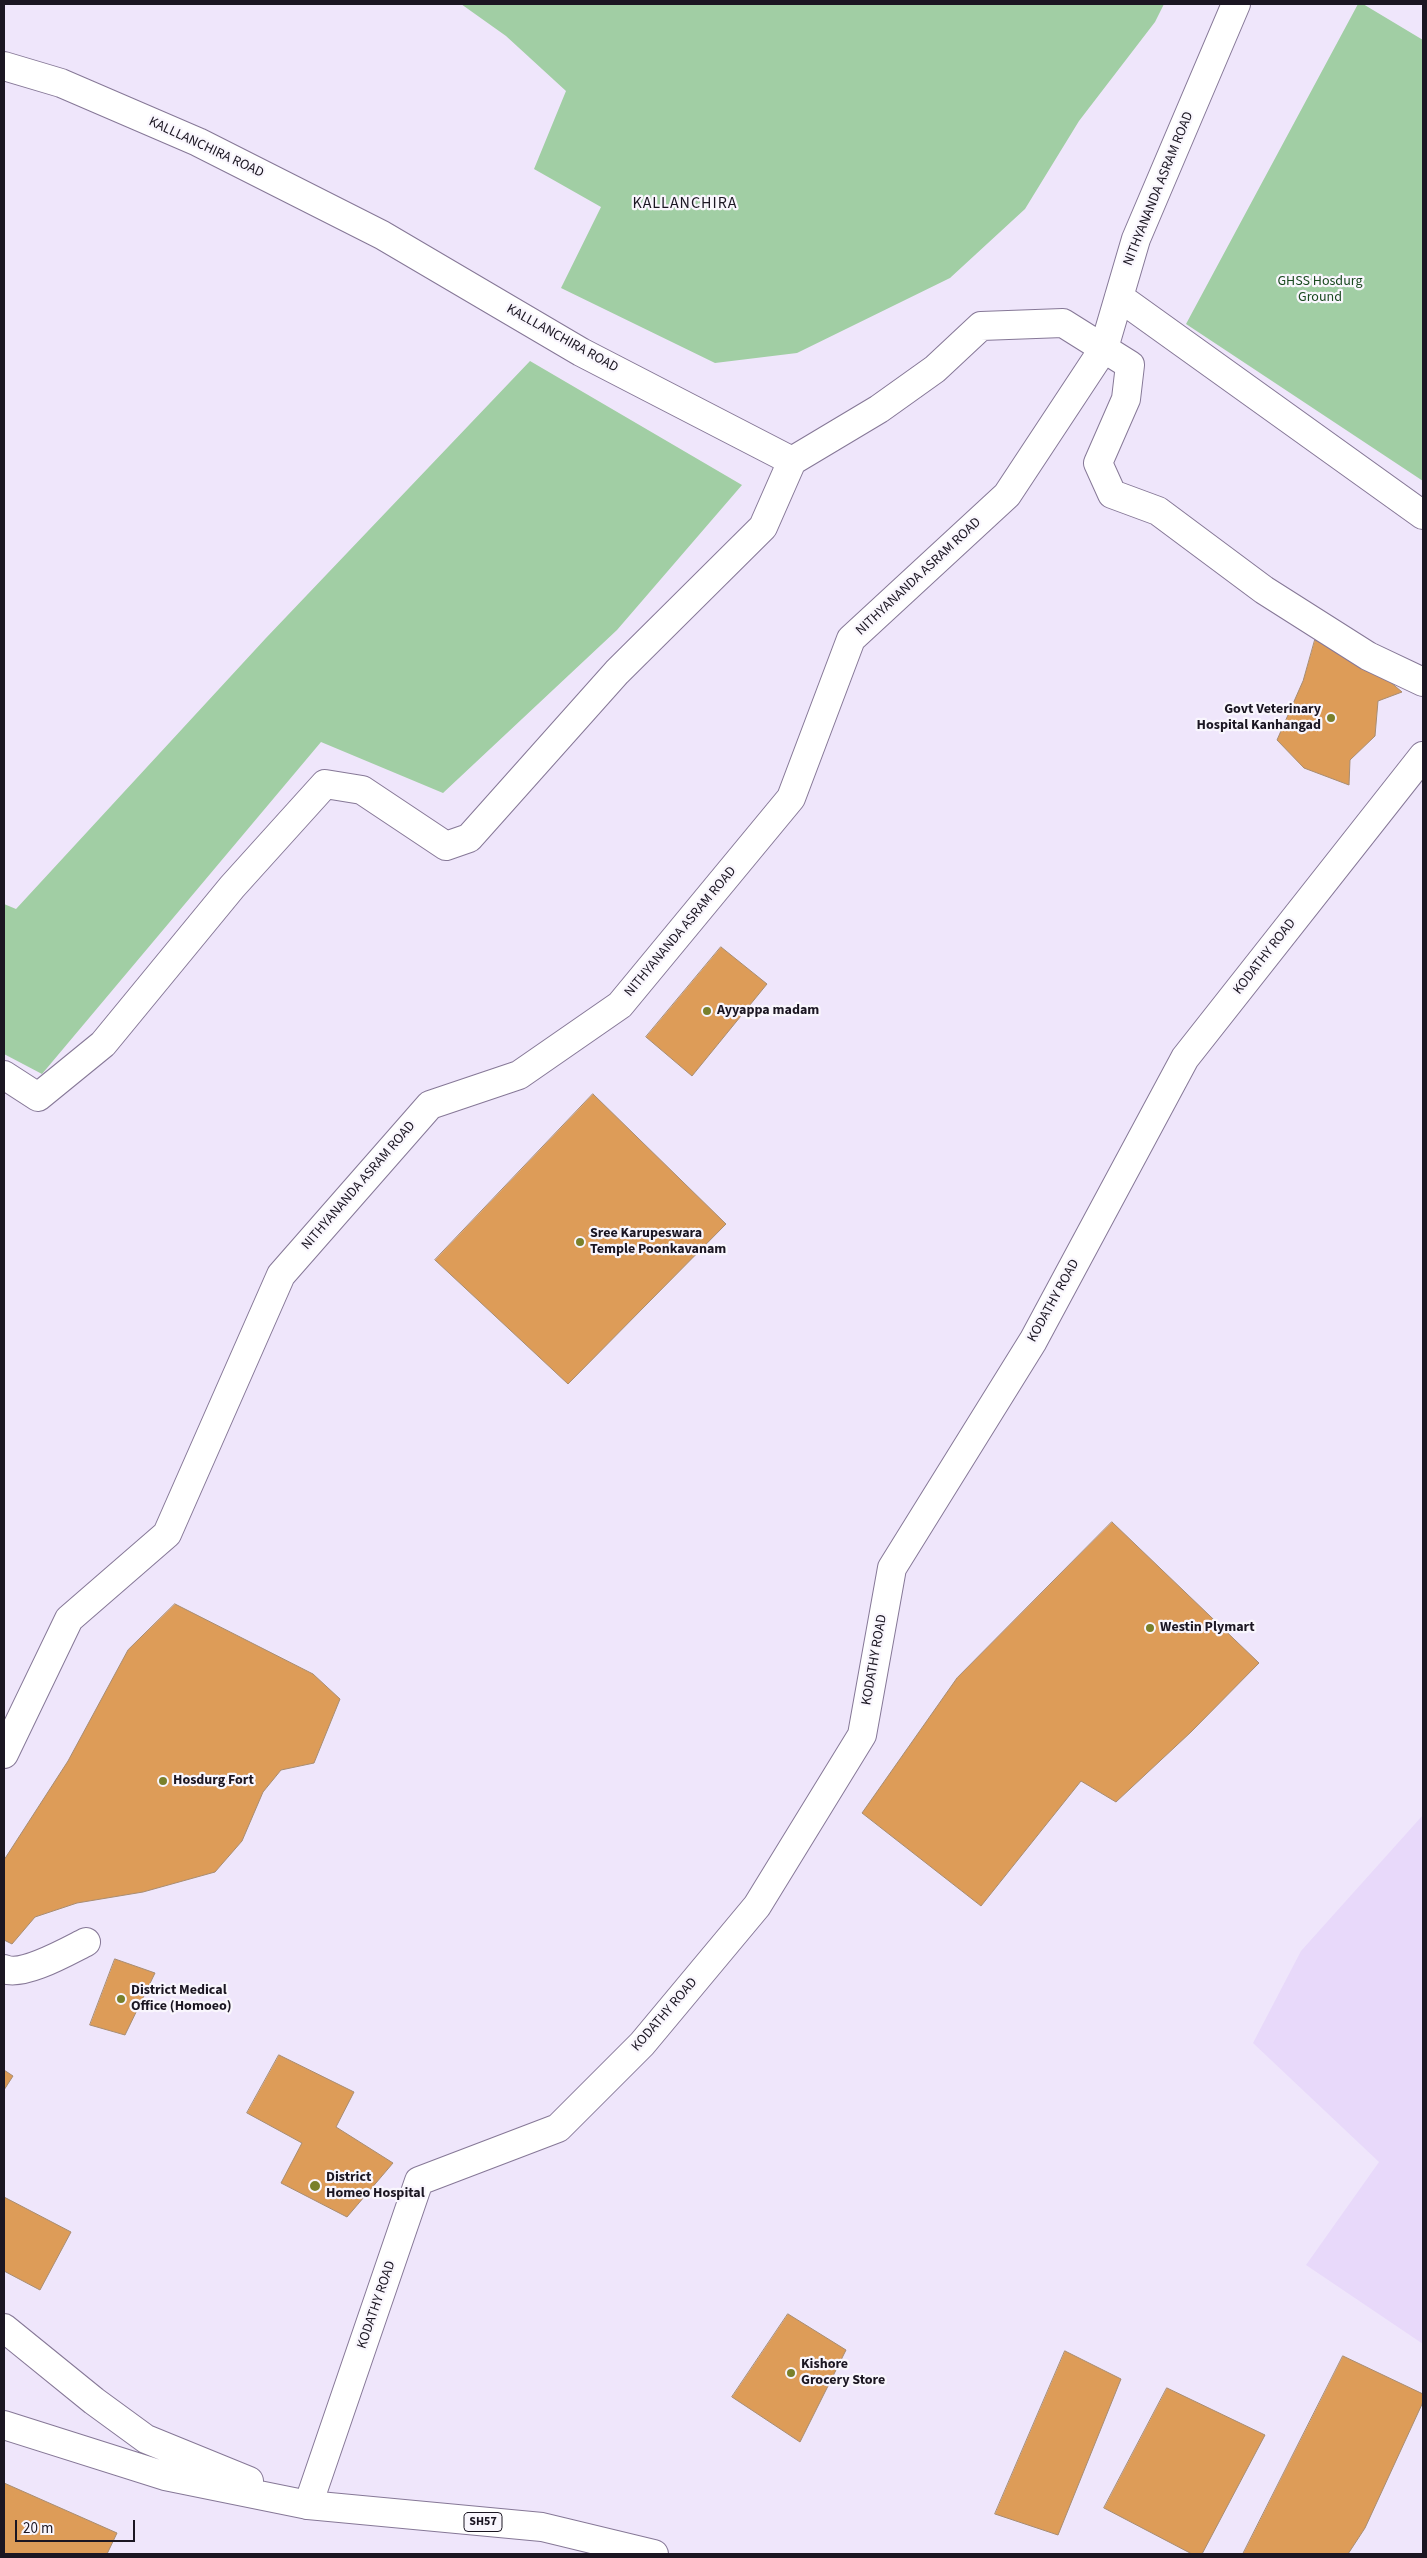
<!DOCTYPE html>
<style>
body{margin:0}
#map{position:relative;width:1427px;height:2558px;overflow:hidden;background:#efe6fb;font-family:"Source Sans 3",sans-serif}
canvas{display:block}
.frame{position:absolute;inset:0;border:5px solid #1b1622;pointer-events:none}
.scale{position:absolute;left:15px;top:2520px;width:120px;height:22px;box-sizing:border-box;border:2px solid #1b1622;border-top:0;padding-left:6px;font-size:15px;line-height:18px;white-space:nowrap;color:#1b1622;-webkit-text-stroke:4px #f9f6fd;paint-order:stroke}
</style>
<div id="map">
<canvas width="1427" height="2558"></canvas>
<div class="frame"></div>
<div class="scale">20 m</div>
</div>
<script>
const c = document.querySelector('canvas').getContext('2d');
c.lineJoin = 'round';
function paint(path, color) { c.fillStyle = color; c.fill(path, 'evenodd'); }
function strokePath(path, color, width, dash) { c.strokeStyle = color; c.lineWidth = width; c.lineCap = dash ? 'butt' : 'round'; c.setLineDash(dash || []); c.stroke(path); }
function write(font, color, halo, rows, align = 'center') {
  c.font = font + ' "Source Sans 3",sans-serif'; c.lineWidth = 4.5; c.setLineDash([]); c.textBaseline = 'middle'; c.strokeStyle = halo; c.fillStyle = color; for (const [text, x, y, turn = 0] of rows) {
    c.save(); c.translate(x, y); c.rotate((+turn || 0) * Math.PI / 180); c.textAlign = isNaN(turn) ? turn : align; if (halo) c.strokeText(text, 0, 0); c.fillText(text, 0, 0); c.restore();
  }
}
const built = new Path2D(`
 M1423,1815V2344L1306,2265L1379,2162L1253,2043L1301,1951Z`);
const green = new Path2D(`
 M461,4H1164L1155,22L1079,121L1025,209L950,278L797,353L715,363L561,288L601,207L534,169L566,91L506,36Z
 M1358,4H1363L1423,40V481L1186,324Z
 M530,361L742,485L617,630L443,793L321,742L42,1074L4,1054V904L16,909L266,638Z`);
const building = new Path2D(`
 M1315,640L1375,669L1402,692L1378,701L1375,736L1350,760L1349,785L1304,768L1277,740L1303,681Z
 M721,947L767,984L692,1076L646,1037Z
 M593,1094L726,1224L568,1384L435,1260Z
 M1112,1522L1259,1663L1191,1732L1116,1802L1081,1781L981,1906L862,1813L957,1678Z
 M175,1604L313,1674L340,1699L314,1763L281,1770L263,1792L242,1841L215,1872L143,1892L77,1903L35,1917L12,1944L4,1940V1860L68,1761L128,1650Z
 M115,1959L155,1973L125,2035L90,2025Z
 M279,2055L354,2092L336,2127L393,2163L347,2217L281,2183L302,2143L247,2113Z
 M4,2070L13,2076L4,2090Z
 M4,2197L71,2232L40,2290L4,2271Z
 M788,2314L846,2350L800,2442L732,2397Z
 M1065,2351L1121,2379L1058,2535L995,2514Z
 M1343,2356L1423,2394V2402L1365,2528L1348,2554H1243Z
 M1167,2388L1265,2435L1202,2554H1192L1104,2508Z
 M4,2483L117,2533L107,2554H4Z`);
const minor = new Path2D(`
 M4,66L61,83L198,142L382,235L581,352L792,461L879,409L935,369L981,326L1063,323L1130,365L1126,399L1098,463L1112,494L1158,511L1264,590L1368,656L1423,682
 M1119,297L1423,515
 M4,1075L38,1097L103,1044L232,887L325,784L362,790L446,846L469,838L617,672L763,527L792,461
 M4,1754L69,1619L167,1534L281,1275L430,1105L519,1075L620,1005L791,798L851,639L1007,495L1104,348L1136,239L1236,4
 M4,1969C23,1977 68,1951 86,1942
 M308,2505L419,2181L558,2128L642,2044L757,1906L862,1735L892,1568L1033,1341L1185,1058L1423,756`);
const major = new Path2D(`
 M4,2328L94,2401L146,2439L249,2481
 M4,2425L165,2476L308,2505L542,2527L654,2554`);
const markers = [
 [1331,718,5,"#79802b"],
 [707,1011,5,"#79802b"],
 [580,1242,5,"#79802b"],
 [1150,1628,5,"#79802b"],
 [163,1781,5,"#79802b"],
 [121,1999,5,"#79802b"],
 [315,2186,6,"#79802b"],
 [791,2373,5,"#79802b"]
];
const shields = [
 [483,2522,38]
];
const shieldNames = [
 ["SH57",483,2522]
];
const streetNames = [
 ["KALLLANCHIRA ROAD",206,148,25],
 ["NITHYANANDA ASRAM ROAD",1159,189,-68],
 ["KALLLANCHIRA ROAD",562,339,29],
 ["NITHYANANDA ASRAM ROAD",919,577,-43],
 ["NITHYANANDA ASRAM ROAD",681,932,-50],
 ["KODATHY ROAD",1265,957,-52],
 ["NITHYANANDA ASRAM ROAD",359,1186,-49],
 ["KODATHY ROAD",1054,1301,-61],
 ["KODATHY ROAD",875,1660,-80],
 ["KODATHY ROAD",665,2015,-49],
 ["KODATHY ROAD",377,2305,-71]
];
const parkNames = [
 ["GHSS Hosdurg",1320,282],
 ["Ground",1320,298]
];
const poiNames = [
 ["Govt Veterinary",1321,710,"right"],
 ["Hospital Kanhangad",1321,726,"right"],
 ["Ayyappa madam",717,1011],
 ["Sree Karupeswara",590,1234],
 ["Temple Poonkavanam",590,1250],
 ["Westin Plymart",1160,1628],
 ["Hosdurg Fort",173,1781],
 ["District Medical",131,1991],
 ["Office (Homoeo)",131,2007],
 ["District",326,2178],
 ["Homeo Hospital",326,2194],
 ["Kishore",801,2365],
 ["Grocery Store",801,2381]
];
const quarterNames = [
 ["KALLANCHIRA",685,204]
];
paint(built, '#e8d9fa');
paint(green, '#a1cea4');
paint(building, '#dd9c58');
strokePath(building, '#a78c72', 1);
strokePath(minor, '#867897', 30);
strokePath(major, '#867897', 30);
strokePath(minor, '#fff', 28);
strokePath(major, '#fff', 28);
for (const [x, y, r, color] of markers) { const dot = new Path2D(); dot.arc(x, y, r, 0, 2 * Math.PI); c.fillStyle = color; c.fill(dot); strokePath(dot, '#f9f6fd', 2); }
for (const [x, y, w] of shields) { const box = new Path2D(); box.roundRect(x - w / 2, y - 9.5, w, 19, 4); c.fillStyle = '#f9f6fd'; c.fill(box); strokePath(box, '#1b1622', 1); }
write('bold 12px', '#1b1622', null, shieldNames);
write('14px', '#1b1622', '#f9f6fd', streetNames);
write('14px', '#19491f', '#f9f6fd', parkNames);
write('bold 14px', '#1b1622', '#f9f6fd', poiNames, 'left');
c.letterSpacing = '1px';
write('16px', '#1b1622', '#f9f6fd', quarterNames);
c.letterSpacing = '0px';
</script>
